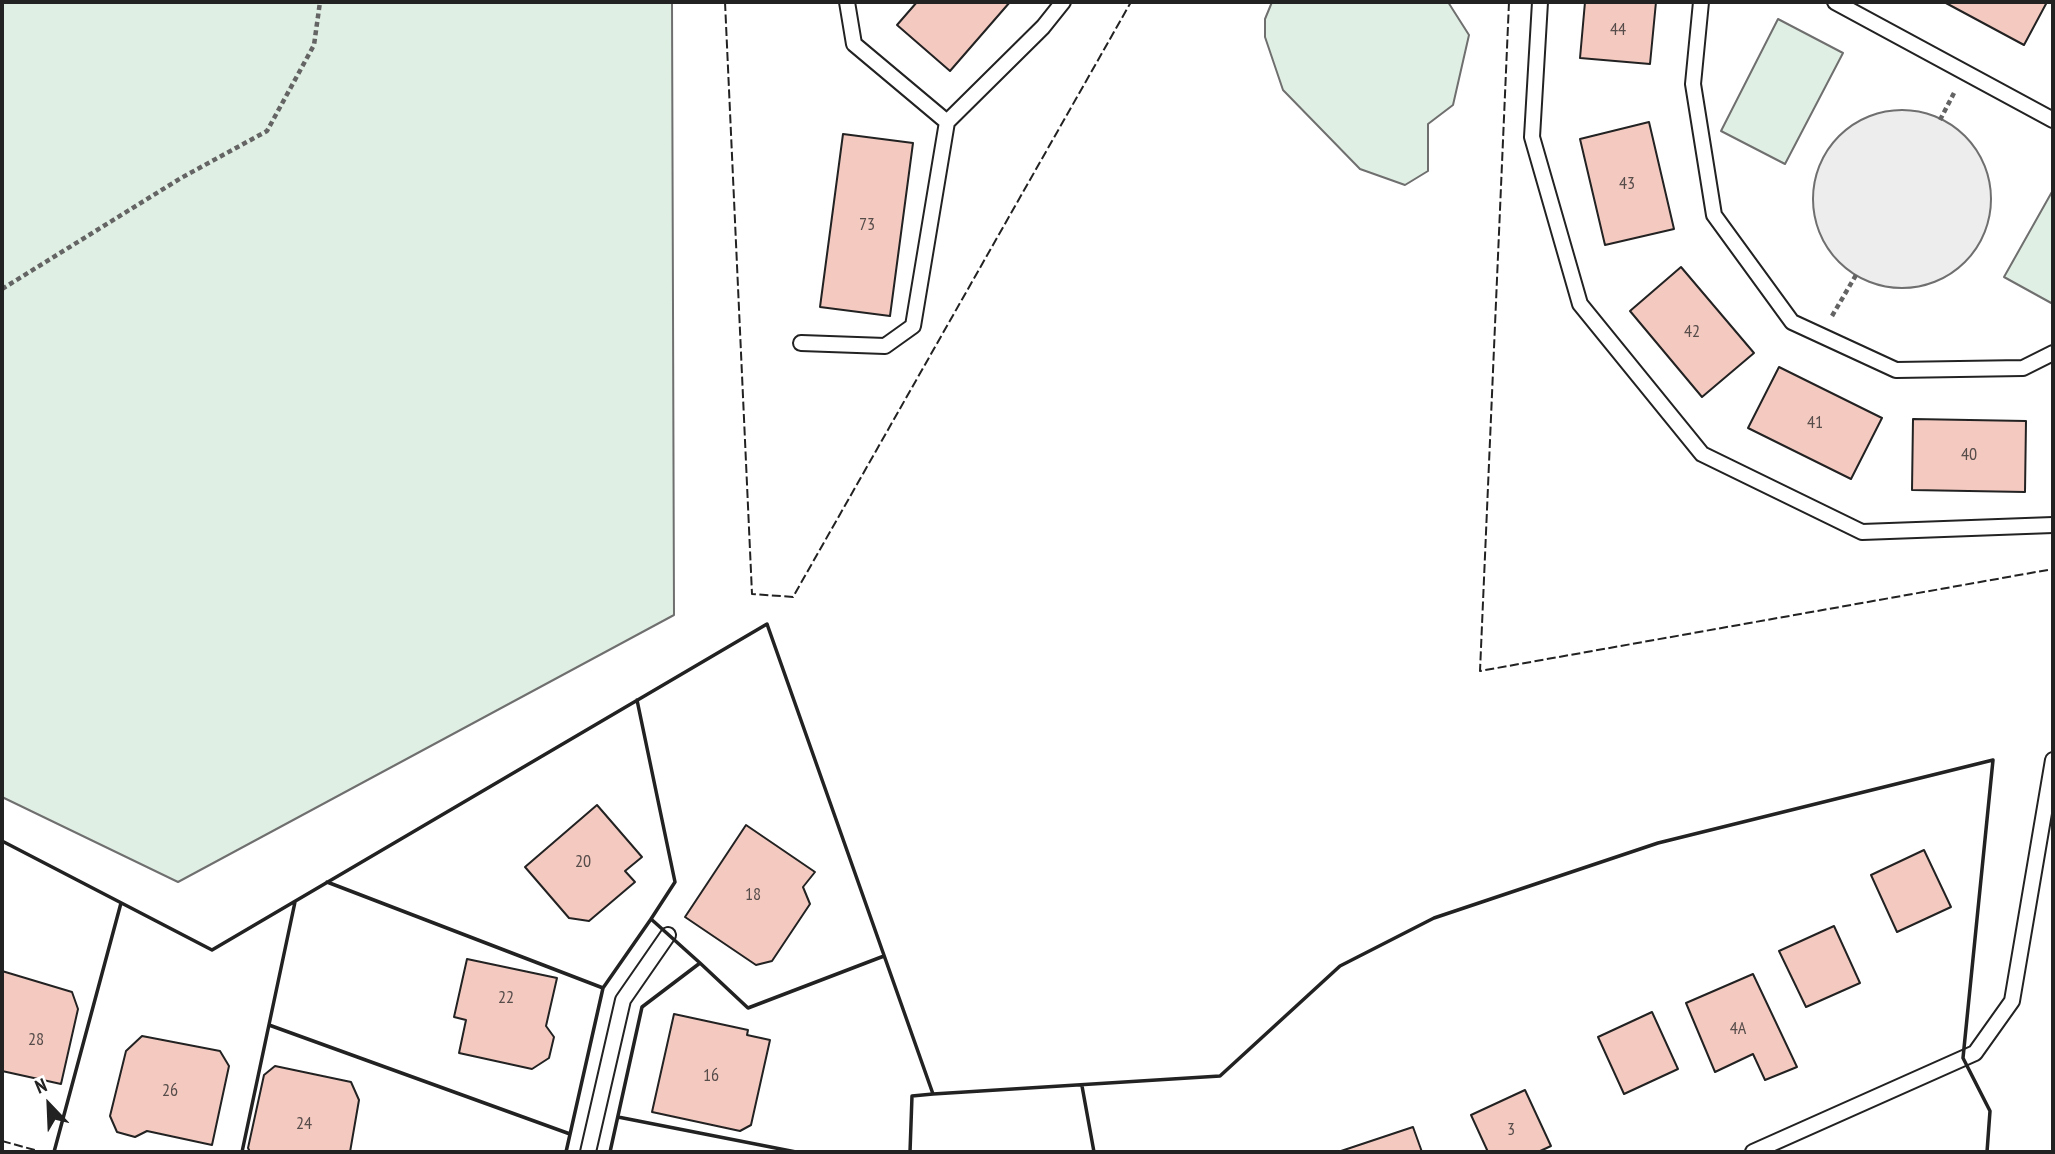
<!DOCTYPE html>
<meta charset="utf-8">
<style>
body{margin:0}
#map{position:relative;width:2055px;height:1154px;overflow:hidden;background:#fff;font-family:"PT Sans Narrow",sans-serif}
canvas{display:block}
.frame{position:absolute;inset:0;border:4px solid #222;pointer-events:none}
.north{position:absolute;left:14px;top:1070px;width:70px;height:70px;-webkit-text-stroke:5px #fff;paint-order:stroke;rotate:337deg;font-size:19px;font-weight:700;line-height:28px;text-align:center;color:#222}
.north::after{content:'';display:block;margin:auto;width:24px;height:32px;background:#222;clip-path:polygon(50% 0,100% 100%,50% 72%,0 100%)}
</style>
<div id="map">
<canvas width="2055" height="1154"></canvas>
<div class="frame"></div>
<div class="north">N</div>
</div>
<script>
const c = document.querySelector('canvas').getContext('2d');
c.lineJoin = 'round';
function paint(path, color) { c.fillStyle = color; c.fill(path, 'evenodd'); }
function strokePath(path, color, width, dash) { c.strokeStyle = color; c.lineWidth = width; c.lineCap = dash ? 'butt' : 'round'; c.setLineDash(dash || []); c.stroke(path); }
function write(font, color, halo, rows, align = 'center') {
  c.font = font + ' "PT Sans Narrow",sans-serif'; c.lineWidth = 5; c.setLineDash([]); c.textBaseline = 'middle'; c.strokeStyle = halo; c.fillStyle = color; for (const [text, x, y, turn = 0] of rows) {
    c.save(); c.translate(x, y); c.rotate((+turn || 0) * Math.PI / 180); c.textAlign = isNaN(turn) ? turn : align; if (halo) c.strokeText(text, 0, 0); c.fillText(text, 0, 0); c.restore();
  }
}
const green = new Path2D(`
 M2,2H672L674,615L178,882L2,797Z
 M1272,2H1448L1469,35L1453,105L1428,124V171L1405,185L1360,169L1283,90L1265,37V19Z
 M1778,19L1843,53L1785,164L1721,131Z
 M2053,190V304L2004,277Z`);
const parking = new Path2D(`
 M1813 199a89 89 0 1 1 178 0a89 89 0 1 1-178 0Z`);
const building = new Path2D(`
 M917,2H1010L950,71L897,25Z
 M1585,2H1656L1650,64L1580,58Z
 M1944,2H2047L2024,45Z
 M1649,122L1674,229L1605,245L1580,139Z
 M843,134L913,143L890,316L820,307Z
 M1681,267L1754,353L1702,397L1630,311Z
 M1779,367L1882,418L1851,479L1748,428Z
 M1913,419L2026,421L2025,492L1912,490Z
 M597,805L642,857L625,871L635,882L589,921L569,918L525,867Z
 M746,825L815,872L803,887L810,904L772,961L756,965L685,917Z
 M1924,850L1951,907L1897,932L1871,875Z
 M1834,926L1860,983L1806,1007L1779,951Z
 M467,959L557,978L546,1026L554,1037L549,1058L532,1069L459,1053L466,1020L454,1017Z
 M2,971L72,992L78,1009L61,1084L2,1071Z
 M1753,974L1797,1067L1765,1080L1753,1054L1715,1072L1686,1003Z
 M1652,1012L1678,1069L1624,1094L1598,1037Z
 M674,1014L748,1030L747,1035L770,1040L751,1125L740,1131L652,1112Z
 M142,1036L220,1051L229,1066L212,1145L147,1131L135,1137L117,1132L110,1116L126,1051Z
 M275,1066L351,1082L359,1100L350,1152H250L248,1148L264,1075Z
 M1525,1090L1551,1146L1538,1152H1488L1471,1115Z
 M1413,1127L1422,1152H1338Z`);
const path = new Path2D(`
 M1940,120L1954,93
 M2,289L181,178L267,131L314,45L320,2
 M1832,316L1856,275`);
const lane = new Path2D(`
 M1540,2L1532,137L1580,304L1702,454L1862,532L2053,525
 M1701,2L1693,84L1714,215L1792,322L1896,370L2023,368L2053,353
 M1835,2L2053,120
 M947,122L1043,27L1063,2
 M801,343L885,346L913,326L947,122L854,44L847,2
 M588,1152L623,1000L668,935
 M1753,1152L1975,1053L2012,1001L2053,760`);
const fence = new Path2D(`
 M725,2L752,594L793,597L1131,2
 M1509,2L1480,671L2053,569
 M2,1141L42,1152`);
const wall = new Path2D(`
 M637,700L675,882L651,919
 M2,841L212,950L767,624L933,1094L1220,1076L1340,966L1434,918L1658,843L1993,760L1963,1058L1990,1111L1987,1152
 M327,882L603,988
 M700,963L748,1008L884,956
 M269,1025L570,1134
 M1082,1086L1094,1152
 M618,1117L796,1152
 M54,1152L121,903
 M242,1152L295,902
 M566,1152L603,988L651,919L700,963L642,1007L610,1152
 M910,1152L912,1096L933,1094`);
const numberNames = [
 ["44",1618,30],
 ["43",1627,184],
 ["73",867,225],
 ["42",1692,332],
 ["41",1815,423],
 ["40",1969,455],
 ["20",583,862],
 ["18",753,895],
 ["22",506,998],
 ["4А",1738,1029],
 ["28",36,1040],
 ["16",711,1076],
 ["26",170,1091],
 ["24",304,1124],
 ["3",1511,1130]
];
paint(green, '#e0efe3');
strokePath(green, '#6f6f6f', 2);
paint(parking, '#ededed');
strokePath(parking, '#6f6f6f', 2);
paint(building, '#f3c9c0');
strokePath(building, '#222', 2);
strokePath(lane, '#222', 18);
strokePath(path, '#646464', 4.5, [5, 3.5]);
strokePath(lane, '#fff', 14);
strokePath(fence, '#222', 2, [9, 3.5]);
strokePath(wall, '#222', 3.5);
write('18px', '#564c4a', null, numberNames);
</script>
